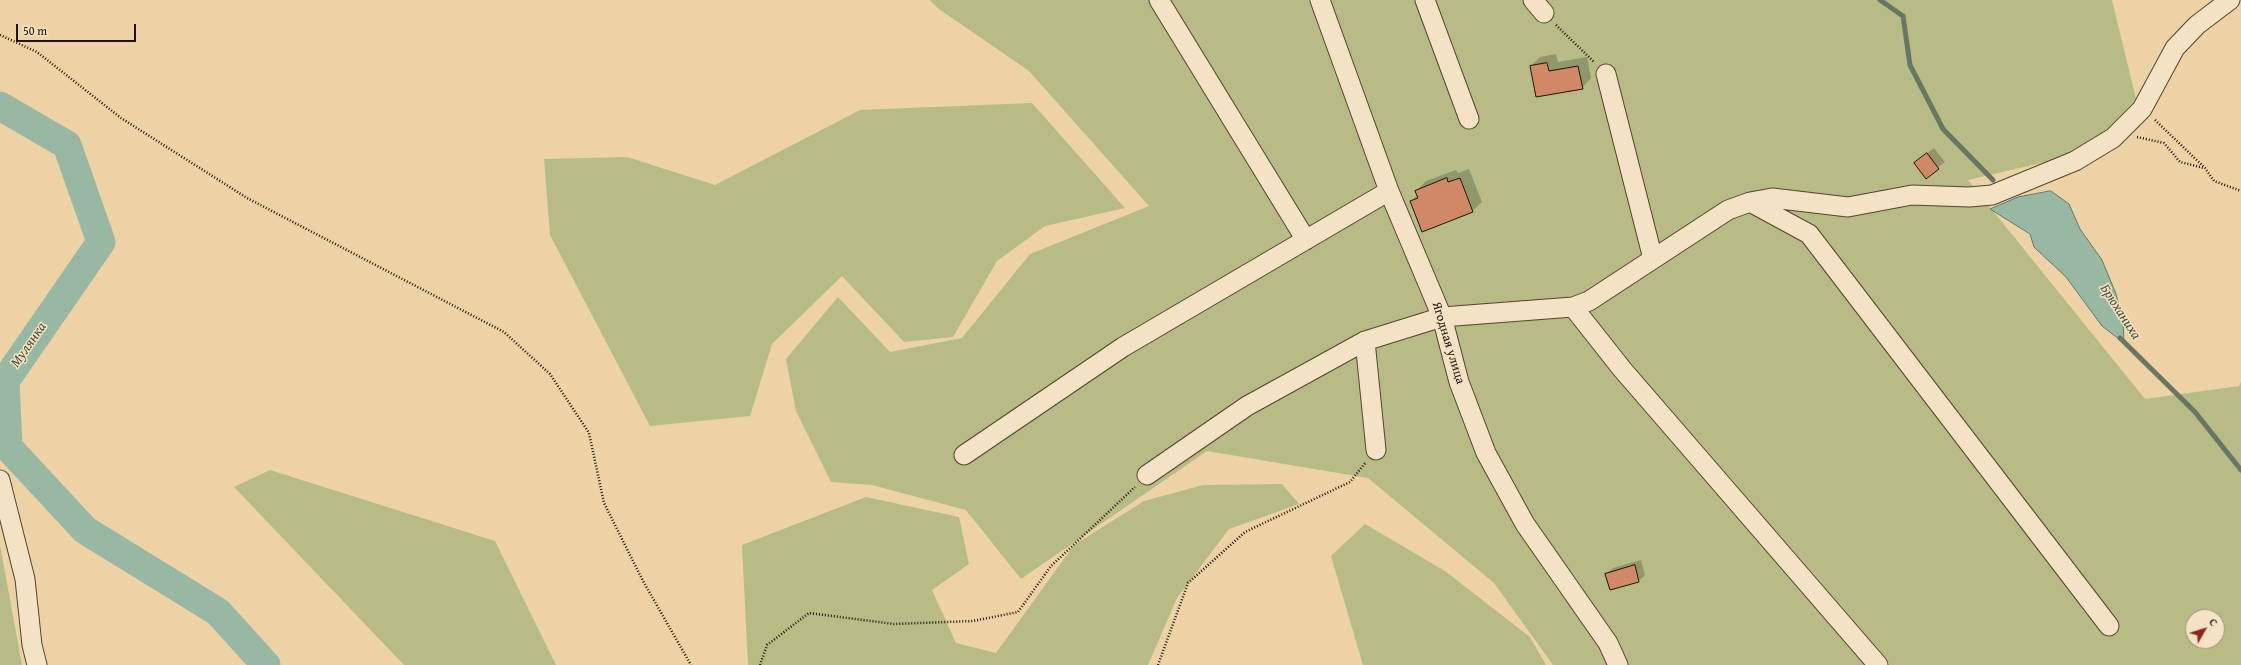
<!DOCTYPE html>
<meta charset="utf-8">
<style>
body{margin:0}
#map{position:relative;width:2241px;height:665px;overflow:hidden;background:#ecd2a5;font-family:"Gentium Book Plus",serif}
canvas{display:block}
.north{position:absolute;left:2185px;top:609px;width:40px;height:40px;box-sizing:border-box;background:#f3e2c4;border:1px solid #9f8f78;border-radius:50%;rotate:51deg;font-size:11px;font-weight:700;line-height:16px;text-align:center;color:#211306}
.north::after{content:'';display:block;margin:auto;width:14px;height:18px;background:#8f2418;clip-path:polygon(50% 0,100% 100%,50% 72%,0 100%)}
.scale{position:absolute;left:16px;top:24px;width:120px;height:18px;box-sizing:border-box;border:2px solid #211306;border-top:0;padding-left:5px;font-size:12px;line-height:14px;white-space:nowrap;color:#211306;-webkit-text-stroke:3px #f3e2c4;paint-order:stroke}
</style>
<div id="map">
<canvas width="2241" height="665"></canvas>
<div class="north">С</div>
<div class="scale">50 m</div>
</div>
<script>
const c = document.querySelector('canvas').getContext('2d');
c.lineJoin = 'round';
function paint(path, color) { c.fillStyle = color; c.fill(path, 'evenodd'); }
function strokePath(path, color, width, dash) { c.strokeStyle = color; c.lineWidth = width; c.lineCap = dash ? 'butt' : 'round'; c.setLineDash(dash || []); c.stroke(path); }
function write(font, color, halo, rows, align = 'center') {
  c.font = font + ' "Gentium Book Plus",serif'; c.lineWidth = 3; c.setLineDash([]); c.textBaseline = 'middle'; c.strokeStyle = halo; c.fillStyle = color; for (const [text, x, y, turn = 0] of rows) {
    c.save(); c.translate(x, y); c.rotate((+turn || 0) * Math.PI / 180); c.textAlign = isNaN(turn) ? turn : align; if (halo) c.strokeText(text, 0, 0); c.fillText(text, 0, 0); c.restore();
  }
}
const green = new Path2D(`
 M930,0H2112L2136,99L2084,153L1968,180L2145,399L2239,386L2241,382V665H1553L1494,583L1368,478L1207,451L1021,579L966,510L872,485L831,482L796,411L786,359L838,297L890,352L962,338L1030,254L1149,206L1029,71L939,9ZM2193,617H2217V641H2193Z
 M1032,103L1125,208L1045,226L997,261L953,337L904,342L842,276L772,344L750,416L650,426L550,235L544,159L627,157L715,185L860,110Z
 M270,470L495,541L556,665H404L234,487Z
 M1282,484L1299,504L1229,529L1177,598L1148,665H748L742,545L866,497L959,517L969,564L932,590L956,643L996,653L1074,545L1144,501L1203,485Z
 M1365,524L1445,571L1530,637L1546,665H1363L1331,556Z
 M0,545L22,665H0Z`);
const water = new Path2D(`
 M2051,191L2069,204L2080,229L2102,260L2116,294L2123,322L2124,343L2102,326L2066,277L2034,247L2030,234L1990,209L2018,197Z`);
const shadow = new Path2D(`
 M1556,54L1558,62L1587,57L1591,78L1582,88L1531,66L1540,57Z
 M1934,148L1945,162L1926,177L1922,157Z
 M1469,169L1482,202L1472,211L1411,201L1418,195L1416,191L1426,181L1456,170L1458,173Z
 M1641,560L1645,575L1639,581L1611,589L1606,574L1613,568Z`);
const stream = new Path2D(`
 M1880,0L1903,16L1910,65L1943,129L1993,180
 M2120,338L2195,412L2241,470`);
const river = new Path2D(`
 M0,106L67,145L101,242L5,381L8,447L85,530L218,612L266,665`);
const building = new Path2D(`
 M1547,63L1549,71L1578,66L1583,89L1536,97L1530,66Z
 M1927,153L1939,169L1926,179L1914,163Z
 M1447,178L1448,182L1460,178L1473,212L1422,232L1410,201L1418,198L1415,191Z
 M1635,565L1639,582L1610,590L1605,574Z`);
const path = new Path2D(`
 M1556,25L1594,62
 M0,35L37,52L121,118L247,198L504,332L550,374L589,433L604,503L643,581L691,665
 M2155,120L2205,168L2214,181L2241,191
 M2137,137L2164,143L2180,162L2204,168
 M760,665L767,645L809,613L894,624L973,621L1018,612L1051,566L1135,487
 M1158,665L1188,583L1245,532L1350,482L1366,462`);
const minor = new Path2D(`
 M1159,0L1306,240
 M1320,0L1389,191L1442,317L1459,382L1486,453L1525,524L1608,643L1618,665
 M1425,0L1469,119
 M1533,0L1544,13
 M1606,74L1653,259
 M1750,202L1809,234L2109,626
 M1573,307L1622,369L1878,665
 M1365,341L1376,450
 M964,455L1123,347L1389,191
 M1147,475L1247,406L1365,341L1442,317L1573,307L1589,301L1728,210L1750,202L1772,198L1848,207L1912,195L1969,197L1992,195L2075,161L2113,138L2142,109L2175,48L2197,25L2230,0
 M0,480L25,579L32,645L37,665`);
const streetNames = [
 ["Ягодная улица",1448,343,73]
];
const waterNames = [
 ["Брюханиха",2120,312,57],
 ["Мулянка",29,345,-55]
];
paint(green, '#b7bc86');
paint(water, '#99b8a4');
strokePath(water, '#697665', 1);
paint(shadow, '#0003');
strokePath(stream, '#697665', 5);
strokePath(river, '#99b8a4', 29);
paint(building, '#d18866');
strokePath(building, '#211306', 1);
strokePath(minor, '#54432e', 21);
strokePath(path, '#211306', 2.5, [1, 2]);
strokePath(minor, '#f3e2c4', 19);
write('13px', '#211306', '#f3e2c4', streetNames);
write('italic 14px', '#4b4d3d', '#f3e2c4', waterNames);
</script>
